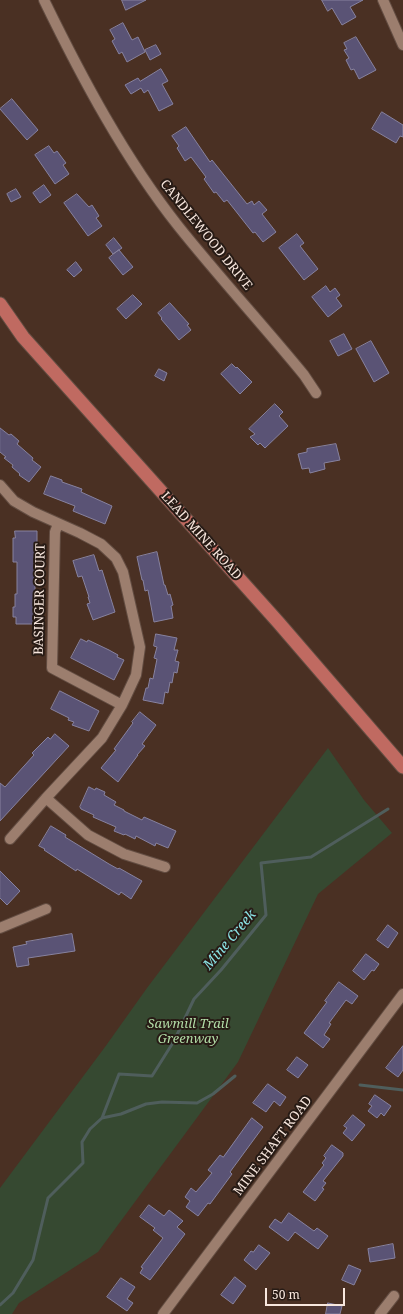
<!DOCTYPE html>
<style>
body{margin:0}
#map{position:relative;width:403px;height:1314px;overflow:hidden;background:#4a3023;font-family:"Noto Serif",serif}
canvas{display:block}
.scale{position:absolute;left:265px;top:1288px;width:80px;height:18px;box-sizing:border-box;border:2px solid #f8e7de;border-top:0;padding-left:5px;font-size:12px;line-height:14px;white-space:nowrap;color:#f8e7de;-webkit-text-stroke:3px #271b15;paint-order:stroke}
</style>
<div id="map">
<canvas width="403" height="1314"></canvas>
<div class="scale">50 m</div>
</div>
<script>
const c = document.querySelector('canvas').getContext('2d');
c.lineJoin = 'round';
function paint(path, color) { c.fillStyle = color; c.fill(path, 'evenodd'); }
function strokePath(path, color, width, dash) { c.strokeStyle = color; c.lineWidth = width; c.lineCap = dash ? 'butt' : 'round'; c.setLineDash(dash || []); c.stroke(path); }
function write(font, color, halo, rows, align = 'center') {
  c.font = font + ' "Noto Serif",serif'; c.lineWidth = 4; c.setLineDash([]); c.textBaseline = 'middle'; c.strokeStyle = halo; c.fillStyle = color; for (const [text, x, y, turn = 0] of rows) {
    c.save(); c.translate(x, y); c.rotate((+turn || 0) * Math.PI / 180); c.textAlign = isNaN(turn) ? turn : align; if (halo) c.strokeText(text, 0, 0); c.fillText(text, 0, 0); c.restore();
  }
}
const green = new Path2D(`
 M328,748L364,800L392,833L318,894L238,1062L98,1252L19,1303L12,1314H0V1188L105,1047L147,988Z`);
const stream = new Path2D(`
 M360,1085L403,1090
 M102,1118L119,1074L152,1076L174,1041L194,999L221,970L266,915L261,863L311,857L388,809
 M0,1305L13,1293L33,1260L48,1198L83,1163L82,1142L90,1129L102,1118L121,1114L146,1104L162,1102L197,1103L213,1094L235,1076`);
const building = new Path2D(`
 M122,0H146L126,10Z
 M322,0H363L350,7L356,17L342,25L332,8L328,11Z
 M123,23L132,40L138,37L145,52L127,62L122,52L119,54L112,41L115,39L110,30Z
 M356,37L376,70L359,79L354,69L351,70L346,60L349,58L344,50L347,49L344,43Z
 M156,45L161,54L150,60L145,50Z
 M161,69L168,81L162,84L173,104L159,111L148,90L144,93L141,88L131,94L125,85L138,78L140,81Z
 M12,99L38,130L27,140L0,109Z
 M382,112L403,125V137L400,136L396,143L372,129Z
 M186,127L210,162L212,160L247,204L252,201L254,205L259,201L267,210L262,214L276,232L263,242L255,232L253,233L227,200L224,202L216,192L214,193L204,179L206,177L191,157L185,161L177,148L179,146L172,136Z
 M49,146L54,153L57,151L66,163L63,165L69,174L55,184L35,155Z
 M44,185L51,195L40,203L33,193Z
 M16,189L21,197L11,202L7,194Z
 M77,194L89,207L92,205L99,216L96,218L102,226L88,236L64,203Z
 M297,234L304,243L300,246L318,269L304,280L279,248Z
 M114,238L122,248L113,254L106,245Z
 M119,250L133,267L123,275L109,258Z
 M76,262L82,270L74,277L67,270Z
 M326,286L330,292L335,288L340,295L336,298L342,306L328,317L312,297Z
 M133,295L142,304L126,319L117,309Z
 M170,303L189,324L187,325L191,330L179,340L161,319L162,318L158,313Z
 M344,334L352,349L338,356L330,341Z
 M371,341L389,373L374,382L356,349Z
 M232,364L236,368L237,367L252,382L240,394L221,374Z
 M159,369L167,373L164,381L155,376Z
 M275,404L283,412L279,416L288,426L265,448L260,443L258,445L250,437L255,434L249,429Z
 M0,428L9,435L11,434L19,441L17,444L33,458L32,460L41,467L29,482L19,475L20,474L12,467L13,465L4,458L6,457L0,452Z
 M336,444L340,460L324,463L325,469L310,473L309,468L302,469L298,454L307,452V449Z
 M51,476L62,480V482L82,489L81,492L112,506L105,524L73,511L75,506L44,494Z
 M15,531H37V543H35V624H16V617H13V607H15V594H17V562H13V538H15Z
 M157,552L164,585H165L168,595L170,594L173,605L171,606L173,618L154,622L148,590L145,591L143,580H142L137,557Z
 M94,555L99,571L102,570L115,612L93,620L87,604L90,603L88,597H89L82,576L78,577L73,561Z
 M156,634L177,638L174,650H178L175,661L179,662L177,673L174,672L172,683L170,682L168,693L165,692L163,704L143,700L146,688H148L150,678L153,679L157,659L154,658L157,647L154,646Z
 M81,639L87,642L88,640L109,650L118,655L117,657L124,660L114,680L71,658Z
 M60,691L99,711L89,731L72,725L74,722L68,720L69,718L51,709Z
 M140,712L156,725L142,744L145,746L137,755H138L118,782L101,768L116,750L114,749L133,723L132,722Z
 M55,734L69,746L0,821V783L5,787L34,755L32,753L48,737L50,739Z
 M89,787L95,790L96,788L105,792L104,795L116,802L114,805L124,810V811L142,820L144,817L176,831L168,848L156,843L155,846L136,836L135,839L125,834L124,835L114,831L116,827L93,817L94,815L81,809L80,807Z
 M51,826L66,835L65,837L109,864L118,869L119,868L142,881L131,899L121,892L119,895L77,869L76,871L44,850L45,849L39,846Z
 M0,871L20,891L7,905L0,898Z
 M388,925L398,933L388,948L377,940Z
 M72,934L75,951L28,958L29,965L17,967L13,947L27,944L26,942Z
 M366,954L379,964L374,971L372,970L364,980L353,971Z
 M339,982L358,996L352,1004L346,1000L329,1023L331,1024L324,1035L330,1039L323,1048L304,1033L327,1002L325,1001Z
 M403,1046V1070L398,1077L386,1068Z
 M297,1057L308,1065L298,1078L287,1070Z
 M268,1084L286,1097L280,1106L274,1101L266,1112L253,1103Z
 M375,1095L391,1106L384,1116L381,1113L377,1118L368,1111L372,1106L369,1104Z
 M353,1115L365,1125L352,1141L343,1133L347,1128L344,1126Z
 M252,1118L263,1127L230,1172L232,1174L210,1204L208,1203L198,1216L186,1207L190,1201L185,1197L191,1188L196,1192L212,1173L208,1170L220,1155L223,1157Z
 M332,1145L343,1153V1156L323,1181L326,1183L322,1188L324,1189L315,1201L303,1192L324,1165L322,1163L326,1158L324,1156Z
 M149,1205L164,1216L169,1210L183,1221L177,1227L185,1234L150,1280L140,1273L143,1268L141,1267L163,1238L153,1230L155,1228L140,1217Z
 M289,1213L314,1231L317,1228L328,1236L318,1249L295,1232L288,1241L269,1227L275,1219L281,1223Z
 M393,1244L395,1258L370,1262L368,1249Z
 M259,1245L270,1253L256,1270L244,1260L251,1251L253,1252Z
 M349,1265L361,1270L354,1285L342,1280Z
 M235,1277L246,1286L233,1304L221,1295Z
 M121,1278L135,1287L127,1299L133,1303L127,1311L107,1297Z
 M328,1303L342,1306L340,1314H326Z`);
const minor = new Path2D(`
 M44,0C82,78 125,159 179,227C219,277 263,325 304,375L316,393
 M383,0L403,45
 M0,485L14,501L33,512L80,533L101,544L116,558L123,572L140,647L136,675L122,705L102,738L46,798L88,835L124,854L165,867
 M58,524L55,532L52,668L122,705
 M10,839L46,798
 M0,928L46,909
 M163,1314L403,994
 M380,1314L394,1296`);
const major = new Path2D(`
 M0,304L23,337L278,622L403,767`);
const streetNames = [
 ["CANDLEWOOD DRIVE",206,235,51],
 ["LEAD MINE ROAD",201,536,48],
 ["BASINGER COURT",40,599,-89],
 ["MINE SHAFT ROAD",273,1146,-53]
];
const parkNames = [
 ["Sawmill Trail",188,1024],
 ["Greenway",188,1039]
];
const waterNames = [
 ["Mine Creek",230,940,-50]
];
paint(green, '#364931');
strokePath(stream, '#4f5e5c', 3);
paint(building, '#5a5375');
strokePath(building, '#87829f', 1);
strokePath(minor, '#634d42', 12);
strokePath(major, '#634d42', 15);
strokePath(minor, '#9c7e6e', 10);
strokePath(major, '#c06a61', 13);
write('13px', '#f8e7de', '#271b15', streetNames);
write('italic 13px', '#b2dda7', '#271b15', parkNames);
write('italic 14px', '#8be4e6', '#271b15', waterNames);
</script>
